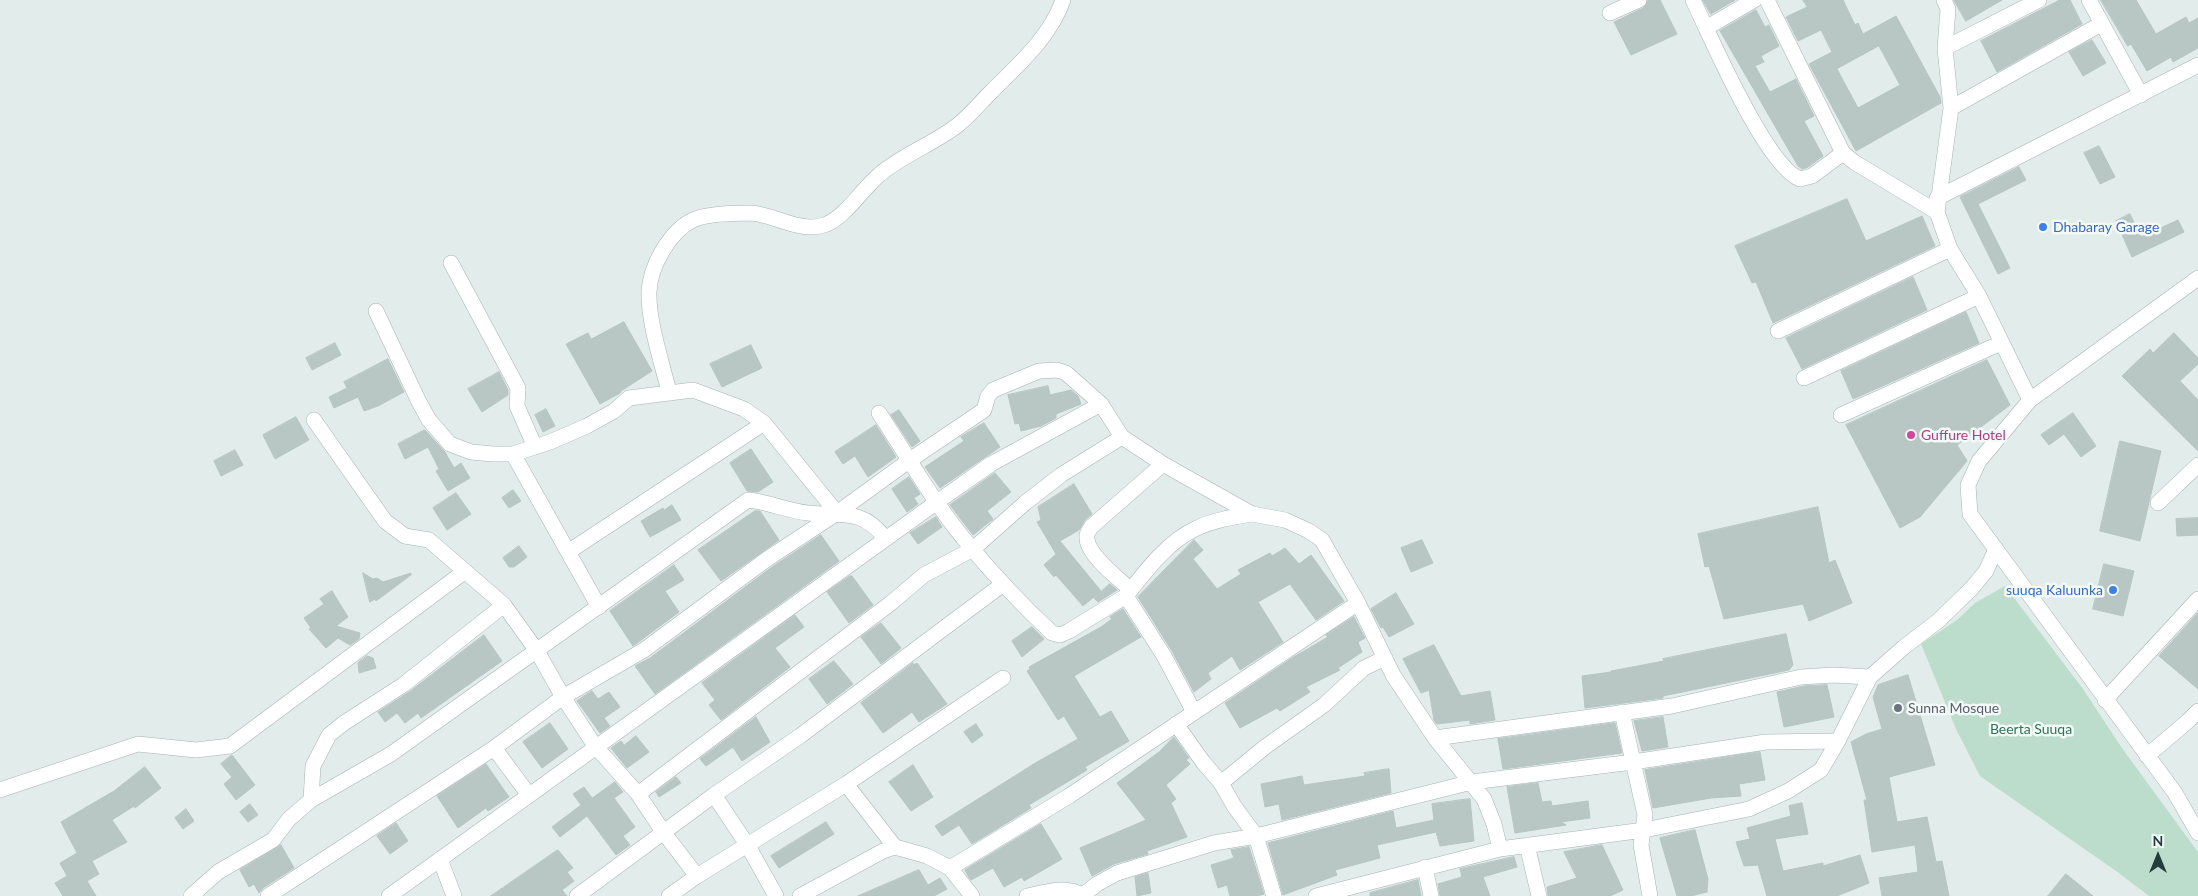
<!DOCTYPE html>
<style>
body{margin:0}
#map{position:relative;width:2198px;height:896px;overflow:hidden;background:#e2ecea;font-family:Lato,sans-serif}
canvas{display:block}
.north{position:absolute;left:2133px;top:831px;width:50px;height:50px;-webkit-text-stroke:4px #f3f9f7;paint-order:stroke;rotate:0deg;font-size:14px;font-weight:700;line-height:20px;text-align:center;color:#233d3c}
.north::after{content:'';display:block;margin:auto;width:18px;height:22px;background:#233d3c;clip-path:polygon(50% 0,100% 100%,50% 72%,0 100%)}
</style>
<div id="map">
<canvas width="2198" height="896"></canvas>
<div class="north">N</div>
</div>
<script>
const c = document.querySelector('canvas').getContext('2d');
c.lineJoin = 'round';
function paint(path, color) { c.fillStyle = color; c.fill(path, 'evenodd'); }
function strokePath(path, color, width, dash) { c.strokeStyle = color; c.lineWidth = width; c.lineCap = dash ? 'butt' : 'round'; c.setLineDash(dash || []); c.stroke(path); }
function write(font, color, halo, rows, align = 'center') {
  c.font = font + ' Lato,sans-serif'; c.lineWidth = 5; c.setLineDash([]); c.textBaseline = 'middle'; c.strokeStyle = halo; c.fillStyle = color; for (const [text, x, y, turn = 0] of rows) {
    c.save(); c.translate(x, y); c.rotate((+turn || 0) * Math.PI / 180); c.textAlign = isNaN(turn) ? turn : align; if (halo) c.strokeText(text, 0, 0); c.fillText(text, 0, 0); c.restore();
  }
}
const green = new Path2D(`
 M2005,586L2083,689L2124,751L2198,852V896H2149L2116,871L1980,776L1956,729L1921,644L1957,620L1975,603Z`);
const building = new Path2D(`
 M1648,0H1660L1677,34L1631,55L1614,22L1643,8Z
 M1703,0H1735L1711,14Z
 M1803,0H1843L1855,25L1858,23L1863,34L1896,16L1940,97L1941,103L1856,151L1809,64L1832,52L1821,30L1798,41L1786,17L1807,7ZM1879,46L1900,85L1858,108L1837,69Z
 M1954,0H2002L1966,21Z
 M2060,0H2070L2082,24L1997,72L1981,41Z
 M2101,0H2136L2156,34L2186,17L2189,23L2198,18V48L2173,62L2171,57L2147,71L2131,44L2128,46Z
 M1756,10L1765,27L1769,25L1779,46L1761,56L1764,62L1755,66L1770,92L1796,79L1814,116L1804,121L1823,156L1808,167L1802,169L1798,166L1720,31Z
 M2092,40L2106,63L2083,76L2069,52Z
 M2099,146L2115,177L2100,184L2084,153Z
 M2019,167L2026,180L1978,204L2010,268L1998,274L1960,197Z
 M1847,199L1866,241L1922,216L1935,246L1773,323L1756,282L1752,283L1735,246Z
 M2130,214L2141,237L2178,220L2184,232L2132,257L2116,221Z
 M1913,277L1927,310L1802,369L1786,338Z
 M1966,312L1979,343L1853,399L1841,371Z
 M624,322L652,371L621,391L620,393L600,404L566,344L588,333L591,339Z
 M2174,333L2198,358V364L2180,381L2198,400V451L2122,376L2150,349L2153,353Z
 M335,343L341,355L312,370L306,358Z
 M751,345L762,368L722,387L710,364Z
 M388,359L404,392L378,406L364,411L358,397L334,408L329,397L347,388L344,382Z
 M1987,360L2010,405L1957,445L1967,461L1920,517L1900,528L1846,425Z
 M499,372L508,390V395L482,412L468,389Z
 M1048,386L1050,395L1071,390L1078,396L1081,404L1056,414V418L1041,426L1021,431L1019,423L1015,424L1008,395Z
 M546,409L555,426L543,432L535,415Z
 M899,410L920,441L912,447L891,415Z
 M2073,413L2096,446L2081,457L2064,434L2049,445L2041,435Z
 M296,417L309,440L275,459L263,435Z
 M984,423L1000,447L940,488L925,467L964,441L961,437Z
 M876,425L896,457L868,477L855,456L843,464L835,452Z
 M425,430L445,452L454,468L461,463L470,478L448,491L436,471L439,469L428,447L405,459L398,444Z
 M2120,441L2161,451L2140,541L2100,531Z
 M751,449L773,482L758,492L747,491L730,463Z
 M235,450L243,465L221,476L214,461Z
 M995,473L1011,492L987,511L993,519L973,535L950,505Z
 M909,477L920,494L914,498L918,504L907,512L892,489Z
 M1074,484L1092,514L1085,520L1079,530L1060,541L1101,591L1083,606L1056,575L1054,577L1044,565L1056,554L1037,522L1041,520L1038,507Z
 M513,490L521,501L509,508L502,498Z
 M456,493L471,514L447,530L433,508Z
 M672,505L681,520L650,537L641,521L663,508L664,510Z
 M1818,507L1829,563L1835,560L1852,603L1809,621L1803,604L1724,619L1709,566L1705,567L1698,534Z
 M755,511H760L779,540L721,581L698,550Z
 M936,517L942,527L918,544L910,533Z
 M2198,518V535L2177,536L2176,519Z
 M821,535L839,561L655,694L635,666L650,658L772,567Z
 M1194,540L1203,550L1193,559L1217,589L1241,574L1238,570L1270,553L1272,556L1285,548L1299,564L1311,555L1344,601L1316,620L1290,584L1258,602L1283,642L1240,670L1232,656L1208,673L1211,679L1194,692L1172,651L1138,597Z
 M1422,540L1433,563L1411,572L1401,548Z
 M519,546L527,557L514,567H509L503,558Z
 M2104,564L2134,571L2123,616L2093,609Z
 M674,565L684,580L665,591L679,612L633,646L610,611Z
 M363,573L373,579L377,578L383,582L411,573V575L376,601L375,599L370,602Z
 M850,576H852L873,605L849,623L827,592Z
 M1110,584L1117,590L1098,602L1094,598Z
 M332,591L348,617L336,626L360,633L359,639L350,645L338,638L326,648L309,629L311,628L304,618L324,604L320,599Z
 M1396,593L1414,624L1389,637L1383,627L1381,628L1371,609Z
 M1123,609L1141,637L1074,676L1100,717L1111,711L1129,741L1085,767L1087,770L1029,805L1031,808L972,844L959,825L942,836L935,826L1037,762L1078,739L1064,716L1058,720L1027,671L1030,669L1029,667L1101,627L1112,619L1110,617Z
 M2198,613V689L2159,656Z
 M795,615L804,627L775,648L790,667L721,720L709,705L715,700L702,683Z
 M1354,617L1365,638L1358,642L1362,652L1338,668L1340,670L1306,687L1310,692L1280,711L1277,708L1240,728L1225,703L1292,658L1328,637L1326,635Z
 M881,623L901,648L881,664L861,637Z
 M1032,627L1044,639L1022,657L1012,641Z
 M1786,634L1793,665L1789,670L1663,696V698L1585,708L1582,676L1611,672V671L1664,661L1663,659Z
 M484,635L502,661L421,718L418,713L405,723L397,713L385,722L378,712L409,692Z
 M1434,645L1461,696L1490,691L1495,720L1470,724V720L1437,724L1434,720L1429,690L1421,693L1403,659Z
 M367,656L373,658L376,668L359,673L358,663Z
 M834,661L853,684L827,704L809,679Z
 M913,663L914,665L917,663L947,704L919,722L912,712L883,733L861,703Z
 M1908,675L1935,765L1889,777L1897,822L1927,817L1936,862L1942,861L1949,896H1882L1879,878L1918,872L1915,845L1872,852L1864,800H1867L1851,742L1866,734L1882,729L1873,697L1878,685Z
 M1827,685L1834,717L1784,727L1777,692L1804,686Z
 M592,691L598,699L609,692L620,707L604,718L610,726L600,733L577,701Z
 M756,717L770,742L742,761L733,747L706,766L700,759Z
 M1663,717L1668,747L1642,751L1634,721Z
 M550,723L568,749L542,768L523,742Z
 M1615,723L1622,753L1503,769L1498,739Z
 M976,724L983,735L972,743L964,732Z
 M636,736L649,752L627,768L611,748L621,741L624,745Z
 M1174,737L1189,758L1186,760L1190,764L1166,785L1176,799L1171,803L1187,837L1147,851L1148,854L1114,864L1092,876L1080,848L1146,820L1117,783L1159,752Z
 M1760,752L1765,780L1739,784L1741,796L1711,798L1653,808L1645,770Z
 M232,755L255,785L236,800L224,784L232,777L221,764Z
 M486,764L509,797L488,811L486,808L458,828L437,796Z
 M913,765L933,797L911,811L889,782Z
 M145,767L161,788L135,808L134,806L112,820L127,842L92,861L99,874L87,881L96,896H63L55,883L67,876L60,863L77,853L61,822L114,791Z
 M1389,769L1391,793L1282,820L1279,804L1265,807L1261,784L1302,776L1304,785L1365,776L1364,773Z
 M676,777L681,783L659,797L656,792Z
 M615,782L623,792L614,798L635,827L623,836L630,845L616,855L587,816L560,837L552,827L581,805L573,794L584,787L592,798Z
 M1538,783L1542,802L1551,801L1552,806L1588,801L1590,818L1561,822L1566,825L1515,833L1507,787Z
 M1470,799L1474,841L1440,846L1436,832L1377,845L1380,858L1335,870L1337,875L1283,895L1268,843L1393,811L1396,828L1434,820L1432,804Z
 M1802,803L1808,834L1775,839L1783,871L1823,863V866L1860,855L1869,883L1837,896H1767L1758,865L1744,866L1736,842L1750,839L1747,828L1791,816L1789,806Z
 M250,804L258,815L248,822L240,812Z
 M186,809L194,821L183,829L175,818Z
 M826,822L834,834L779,868L771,856Z
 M396,823L408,841L390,854L377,836Z
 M1041,824L1062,859L1024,881L1022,877L1004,887L993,868L971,880L968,876L965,870Z
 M1695,830L1708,879L1707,892L1690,896H1677L1660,838Z
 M281,845L294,868L263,888L259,893L254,884L249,887L240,870Z
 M1602,845L1623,890L1610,896H1548L1547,887L1577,878L1564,852Z
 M1249,847L1264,894L1257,896H1230L1227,885L1218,888L1211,865L1234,858L1231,850Z
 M558,850L573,868L567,872L574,881L562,890L567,896H491Z
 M1514,857L1517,867L1483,877L1490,896H1440L1438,884L1462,877L1460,869Z
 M919,870L928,885L940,878L947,889L934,896H858Z
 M1148,873L1151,893L1137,896L1135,877Z
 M2066,874L2093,896H2048Z
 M1418,880L1421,896H1370V893Z`);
const street = new Path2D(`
 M1693,0L1706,28
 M1754,0L1706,28C1721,60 1769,167 1800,179L1812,176L1843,153
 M1767,0L1843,153L1854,162L1937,212
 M1944,0L1948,9L1945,48L1951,108L1937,212L1950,249L1979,296L2030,400
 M2089,0L2141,95
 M1610,13L1639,0
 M1945,48L2039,0
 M1951,108L2101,24
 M1937,198L2198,65
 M451,263L518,388L517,406L535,447
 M2198,278L2030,400L1979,461L1968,485L1970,514L2175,793L2198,833
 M376,311L419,402L429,420L450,444L471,452L493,454H513L550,442L587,426L614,411L629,398L693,390L744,409L764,423L837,513
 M1778,331L1950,249
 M1804,378L1979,296
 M669,392C662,363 648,321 649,292C650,266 670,231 693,220C706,214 735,213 750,213C774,214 799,233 824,225C844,219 863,188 879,175C903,154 936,143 959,124C971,114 981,102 991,92C1018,65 1051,36 1063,0
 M879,413C907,455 932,500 964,539C991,572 1021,604 1052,633L1060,635L1069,631L1126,596
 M1841,415L2001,343
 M314,420L385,521L405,536L429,540L504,605L537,651L563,697L644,650L767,559L837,513L910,460L984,410L988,396L993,390L1039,371L1057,370L1066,373L1101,404L1122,437L1163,464L1252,514L1285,520L1309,531L1322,540L1358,603L1393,675L1435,738L1484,799L1494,824L1500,849
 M513,454L599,607
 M2158,503L2198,465
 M568,552L764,423
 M1131,590C1119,579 1087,555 1087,538C1086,534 1089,531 1091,527L1163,464
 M2105,700L2198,599
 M1194,712L1164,656L1126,596C1145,572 1167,542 1195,529C1213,520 1233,517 1252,514
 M1622,712L1645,815L1641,845L1650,896
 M1176,724L1203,762L1221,783L1234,806L1256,836L1274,896
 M1435,738L1672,706L1801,677L1833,675L1870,677
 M494,748L529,795
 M2147,756L2188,721L2198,711
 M1221,783L1265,747L1324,705L1364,668L1385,658
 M846,784L895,847
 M0,790L138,744L196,750L230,746L464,572
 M638,794L891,603L924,575L973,549L1025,503L1061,475L1122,437
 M714,795L748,846L776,896
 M311,800L313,766L329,735L344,723L403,685L504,605
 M1527,845L1539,896
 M440,859L454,896
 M1425,867L1431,896
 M950,868L1069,796L1358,603
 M1083,895L1097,884L1117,873L1214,843L1256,836L1472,782L1633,762L1766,742L1838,741
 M191,896L218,872L273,840L289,819L311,800L391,754L748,500C769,502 788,511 808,513C841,517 861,507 885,538
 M268,896L494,748L563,697L595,746L638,794L664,833L697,876
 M389,896L937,502L991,464L1101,404
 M577,896L714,795L800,736L1003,584
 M669,896L697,876L846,784L1003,678
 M800,896L883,851L895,847L927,856L950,868L972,896
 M1027,896C1047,892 1066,885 1084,896
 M1316,896L1500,849L1644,830L1749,809L1788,791L1821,770L1838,741L1870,677L1904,647L1938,621L1971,589L1986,571L1996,549`);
const markers = [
 [2043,227,5,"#3f7fe0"],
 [1911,435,5,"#d1479c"],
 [2113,590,5,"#3f7fe0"],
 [1898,708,5,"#6b7280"]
];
const shopNames = [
 ["Dhabaray Garage",2053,227],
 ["suuqa Kaluunka",2103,590,"right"]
];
const hotelNames = [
 ["Guffure Hotel",1921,435]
];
const worshipNames = [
 ["Sunna Mosque",1908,708]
];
const parkNames = [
 ["Beerta Suuqa",2031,729]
];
paint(green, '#bcddcc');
paint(building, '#b8c7c4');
strokePath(building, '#b5c6c2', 1);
strokePath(street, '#a5b4b2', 16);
strokePath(street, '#fff', 15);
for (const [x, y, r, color] of markers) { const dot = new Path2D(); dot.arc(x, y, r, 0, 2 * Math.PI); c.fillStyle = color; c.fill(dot); strokePath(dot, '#f3f9f7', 2); }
write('14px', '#366cbe', '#f3f9f7', shopNames, 'left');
write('14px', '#b23c85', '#f3f9f7', hotelNames, 'left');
write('14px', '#5b616d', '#f3f9f7', worshipNames, 'left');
write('14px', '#2e7358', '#f3f9f7', parkNames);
</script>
